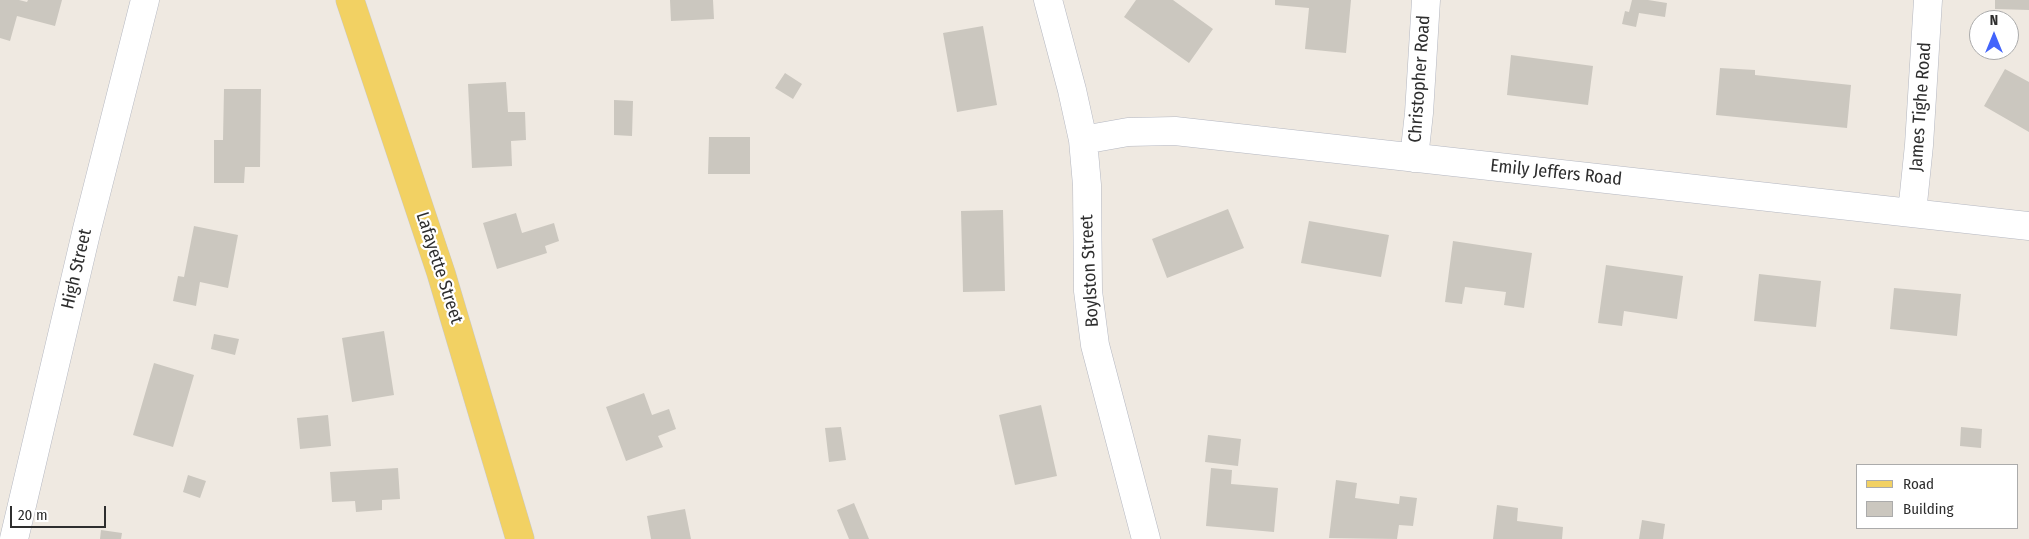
<!DOCTYPE html>
<style>
body{margin:0}
#map{position:relative;width:2029px;height:539px;overflow:hidden;background:#efe9e1;font-family:"Fira Sans Condensed",sans-serif}
canvas{display:block}
.legend{position:absolute;left:1856px;top:464px;width:162px;height:65px;box-sizing:border-box;background:#fff;border:1px solid #ababab;margin:0;padding:6px 9px;list-style:none;font-size:15px;color:#2e2e2e}
.legend li{display:flex;align-items:center;gap:10px;height:25px}
.legend b{width:25px;border:1px solid #ababab}
.north{position:absolute;left:1969px;top:10px;width:50px;height:50px;box-sizing:border-box;background:#fff;border:1px solid #ababab;border-radius:50%;rotate:0deg;font-size:14px;font-weight:700;line-height:20px;text-align:center;color:#2e2e2e}
.north::after{content:'';display:block;margin:auto;width:18px;height:22px;background:#4264fb;clip-path:polygon(50% 0,100% 100%,50% 72%,0 100%)}
.scale{position:absolute;left:10px;top:506px;width:96px;height:22px;box-sizing:border-box;border:2px solid #2e2e2e;border-top:0;padding-left:6px;font-size:15px;line-height:18px;white-space:nowrap;color:#2e2e2e;-webkit-text-stroke:4px #fff;paint-order:stroke}
</style>
<div id="map">
<canvas width="2029" height="539"></canvas>
<ul class="legend">
<li><b style="height:6px;background:#f2d163"></b>Road</li>
<li><b style="height:14px;background:#cbc7bf"></b>Building</li>
</ul>
<div class="north">N</div>
<div class="scale">20 m</div>
</div>
<script>
const c = document.querySelector('canvas').getContext('2d');
c.lineJoin = 'round';
function paint(path, color) { c.fillStyle = color; c.fill(path, 'evenodd'); }
function strokePath(path, color, width, dash) { c.strokeStyle = color; c.lineWidth = width; c.lineCap = dash ? 'butt' : 'round'; c.setLineDash(dash || []); c.stroke(path); }
function write(font, color, halo, rows, align = 'center') {
  c.font = font + ' "Fira Sans Condensed",sans-serif'; c.lineWidth = 4.5; c.setLineDash([]); c.textBaseline = 'middle'; c.strokeStyle = halo; c.fillStyle = color; for (const [text, x, y, turn = 0] of rows) {
    c.save(); c.translate(x, y); c.rotate((+turn || 0) * Math.PI / 180); c.textAlign = isNaN(turn) ? turn : align; if (halo) c.strokeText(text, 0, 0); c.fillText(text, 0, 0); c.restore();
  }
}
const building = new Path2D(`
 M0,0H19L27,2L28,0H62L55,26L17,16L10,41L0,38Z
 M670,0H713L714,19L671,21Z
 M1136,0H1173L1213,29L1189,63L1124,17Z
 M1275,0H1351L1346,53L1305,49L1309,8L1275,5Z
 M1632,0H1648L1667,3L1665,17L1639,13L1636,27L1622,24L1625,11L1629,12Z
 M1995,0H2029V10L1995,9Z
 M983,26L997,105L957,112L943,33Z
 M1511,55L1593,66L1588,105L1507,95Z
 M1720,68L1755,70V75L1851,85L1847,128L1716,115Z
 M2005,69L2029,82V132L1984,106Z
 M785,73L802,84L793,99L775,88Z
 M506,82L508,112H525L526,140L511,141L512,166L472,168L468,84Z
 M224,89H261L260,167H245L244,183H214V140H223Z
 M614,100L633,101L632,136L614,135Z
 M709,137H750V174H708Z
 M1228,209L1244,248L1167,278L1152,239Z
 M1003,210L1005,291L963,292L961,211Z
 M516,213L522,233L554,223L559,241L545,246L547,253L497,269L483,223Z
 M1309,221L1389,235L1381,277L1301,263Z
 M194,226L238,235L228,288L200,282L196,306L173,301L178,276L184,277Z
 M1453,241L1532,253L1524,308L1504,305L1506,292L1465,287L1462,304L1445,302Z
 M1606,265L1683,276L1677,319L1624,311L1622,326L1598,323Z
 M1759,274L1821,281L1816,327L1754,321Z
 M1894,288L1961,294L1957,336L1890,329Z
 M384,331L394,395L352,402L342,338Z
 M214,334L239,339L235,355L211,349Z
 M154,363L194,375L173,447L133,435Z
 M644,393L652,415L669,409L676,429L658,436L663,447L626,461L606,407Z
 M1041,405L1057,476L1015,485L999,415Z
 M328,415L331,446L300,449L297,418Z
 M841,427L846,460L829,462L825,428Z
 M1961,427L1982,429L1981,448L1960,446Z
 M1208,435L1241,439L1238,466L1205,462Z
 M398,468L400,499L382,500V510L356,512L355,501L332,502L330,472Z
 M1211,468L1232,470L1231,484L1278,488L1274,532L1206,526Z
 M188,475L206,481L200,498L183,492Z
 M1336,480L1357,483L1355,498L1399,504L1400,496L1417,498L1413,526L1399,525L1397,539L1329,538Z
 M854,503L869,539H849L837,510Z
 M1497,505L1518,508L1517,521L1563,527L1562,539H1493Z
 M685,509L691,539H651L647,516Z
 M1642,520L1665,524L1663,539H1639Z
 M101,530L122,533L121,539H100Z`);
const minor = new Path2D(`
 M1048,0L1072,90L1083,140L1087,185L1088,291L1095,345L1146,539
 M1083,140L1128,132L1175,131L2029,226
 M1414,158L1419,113L1426,0
 M1912,213L1919,145L1928,0
 M14,539L87,229L145,0`);
const major = new Path2D(`
 M350,0L441,273L520,539`);
const streetNames = [
 ["Christopher Road",1420,79,-86],
 ["James Tighe Road",1921,107,-86],
 ["Emily Jeffers Road",1556,173,6],
 ["Lafayette Street",439,268,72],
 ["High Street",77,269,-77],
 ["Boylston Street",1090,271,-93]
];
paint(building, '#cbc7bf');
strokePath(minor, '#b4b7c1', 29);
strokePath(major, '#c9c9c9', 29);
strokePath(minor, '#fff', 28);
strokePath(major, '#f2d163', 28);
write('18px', '#2e2e2e', '#fff', streetNames);
</script>
